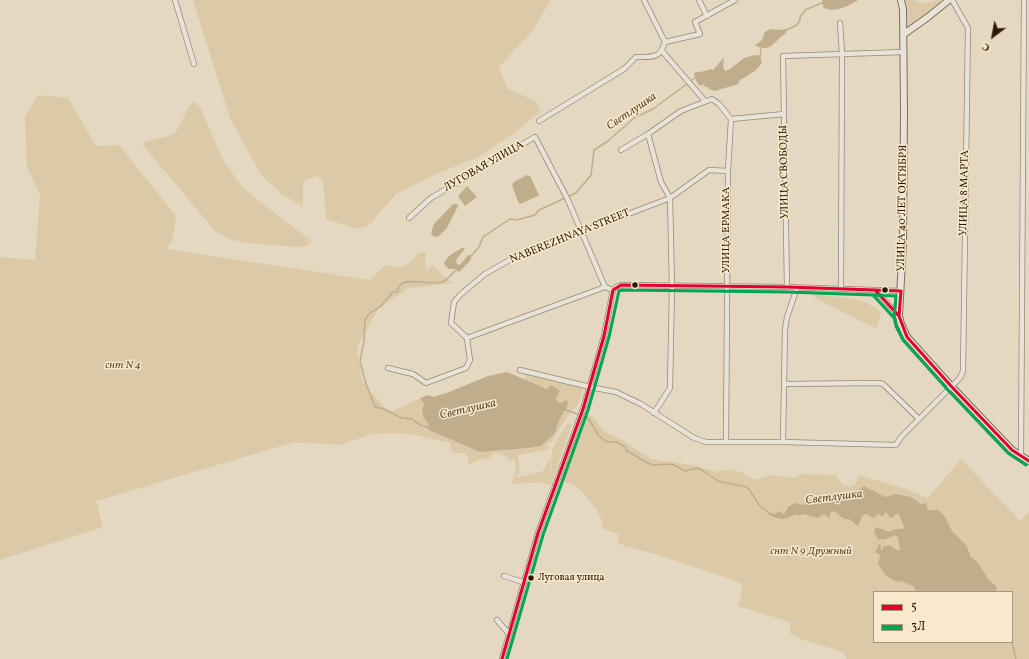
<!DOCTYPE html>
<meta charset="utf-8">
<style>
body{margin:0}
#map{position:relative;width:1029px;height:659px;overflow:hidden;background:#e5d8c0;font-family:Vollkorn,serif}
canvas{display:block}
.legend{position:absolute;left:873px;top:591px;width:140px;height:52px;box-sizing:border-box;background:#f8e9cc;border:1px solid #a7957c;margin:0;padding:5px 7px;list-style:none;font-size:12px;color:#2d1804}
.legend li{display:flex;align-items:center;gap:8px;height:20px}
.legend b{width:20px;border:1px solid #a7957c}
.north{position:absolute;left:973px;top:16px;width:40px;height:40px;-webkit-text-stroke:3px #f8e9cc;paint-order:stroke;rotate:212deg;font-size:11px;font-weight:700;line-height:16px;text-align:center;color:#2d1804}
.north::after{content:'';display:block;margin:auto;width:14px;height:18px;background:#2d1804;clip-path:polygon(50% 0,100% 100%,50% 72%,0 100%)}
</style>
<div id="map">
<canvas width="1029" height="659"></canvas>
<ul class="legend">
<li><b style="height:5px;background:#e4002b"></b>5</li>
<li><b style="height:5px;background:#00a651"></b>3Л</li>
</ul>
<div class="north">С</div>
</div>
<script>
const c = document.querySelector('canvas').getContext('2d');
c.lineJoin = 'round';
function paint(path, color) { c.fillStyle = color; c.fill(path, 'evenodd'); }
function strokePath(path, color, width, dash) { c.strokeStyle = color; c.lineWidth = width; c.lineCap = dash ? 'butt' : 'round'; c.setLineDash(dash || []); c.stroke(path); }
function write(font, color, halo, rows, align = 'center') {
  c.font = font + ' Vollkorn,serif'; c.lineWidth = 3; c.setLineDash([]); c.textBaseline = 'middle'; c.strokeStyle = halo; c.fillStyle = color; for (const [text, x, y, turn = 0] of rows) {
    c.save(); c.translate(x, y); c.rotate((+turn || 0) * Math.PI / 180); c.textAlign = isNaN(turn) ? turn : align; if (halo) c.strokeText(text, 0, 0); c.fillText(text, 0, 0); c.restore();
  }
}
const green = new Path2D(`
 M193,0H551L532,31L499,67L507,88L537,102L540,112L514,133L479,157L431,176L396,194L368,226L357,229L326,219L323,181L316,176L303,181V207L282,194L261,175L230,118Z
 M906,0H915C924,8 931,0 941,0L919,21L908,28L907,8Z
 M38,95L68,98L96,146L119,145L176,216L172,242L166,249L370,280L385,265C404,269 406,267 419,253L426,252L425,262L426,270L434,265L441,274L453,283L408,288L378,309L357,347L362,381L389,413L420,398L425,405L423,416L429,425L428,426H422L433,432L480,452L528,448L541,446L556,432L557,426L564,411L561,403L557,401L556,398L560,391L541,387L526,381L524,373L583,389L578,405L568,415L551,443L549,442L547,444L549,446L547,450L518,455L520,473L516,475L517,477L542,472L551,457V482L552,449L567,424H572L551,485L538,482L511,484L516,470L514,458L511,461C506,457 499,452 494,453L490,458L476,461L471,464L468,462V457L465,453H452L450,443L411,434L387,433L372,434L340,445L295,442L96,501L103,527L0,560V257L35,260L40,194L27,167L25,116Z
 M193,101L200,107L223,160L243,188L311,241L312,242L306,246L297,247L247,243L233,240L215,231L142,144C152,137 167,140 175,132C184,123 184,110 193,101Z
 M815,294L839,297L863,301L881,311L878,324L875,328L815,298Z
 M586,413L593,417L604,431L622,440L651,459L698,466L715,472C733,466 740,471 755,480L770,475L795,478L802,474L836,475L843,485L850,487L856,483L859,475L906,489L928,498L961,459L1020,521L1029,512V659H847L843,652L801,639L790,633V622L738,606L743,588L739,582L655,554L625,546L617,542L619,534L603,529C605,518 586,494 577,487C574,484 567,483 562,481ZM874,592H1012V642H874Z`);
const water = new Path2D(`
 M822,0H858C849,6 833,14 823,7Z
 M770,29L781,30L786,29V33C773,42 770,54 755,45L762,40L765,32Z
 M755,55L760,56L762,63L755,71L740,80L738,84L715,91L709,89L708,87H705L704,84L701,86C696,83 695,78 694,73C700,71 706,72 710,69L713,70L724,57L723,66L725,71L730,69L744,58Z
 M527,175L530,176L539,195L538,196L520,204L518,202L512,185L514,182Z
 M467,186L477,197L465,206L458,196Z
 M453,204H457L458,206L447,228L438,237L433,236L431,233L434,224Z
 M462,248H464V250L456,260L457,264L460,265L468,255H469L471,258L470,261L459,272L455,269H449L444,264C447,255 455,252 462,248Z
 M507,372L547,389L551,385L560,391L556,398L557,401L561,403L566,400L568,402L566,410L564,411L557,426L556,432L541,446L528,448L480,452L433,432L421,425L428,426L429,425L423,416L422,408L425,405L420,398L428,395L434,397L449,392L488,376Z
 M864,486L885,497L896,494L911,497L921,504L926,503L928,510H938L945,517L952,531L967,546L970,556L978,563L989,580L997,587L996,592H917L913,586L901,581L898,582L891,579L889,577L886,576L878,564L880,555L875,552L880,543L881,550L882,551L883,547L889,545L897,550H900L898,537L895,535L883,540L881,539L878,540L874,531L876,527L889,532L896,529H902L904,527L899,514H896L891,519L886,512L882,517L879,513L874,518L866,514L862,516L858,526L849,519H844L834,511L831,512L829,518L824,514L818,518L803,514L799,516L795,514C783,521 781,520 767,514L768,513L775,514L779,511L784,514L789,506L796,503L803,505L812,499L848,496Z`);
const stream = new Path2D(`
 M784,31L797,25L800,20V17L805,10L824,2
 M760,57L761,49
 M470,257L479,247L483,237L510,219L517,220L535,215L539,210L576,193L591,175L594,150L608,141L634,118L653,109L696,77
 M566,410L588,418L599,436L607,442H617L625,447L627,451L646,462L653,465L672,464L685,471L697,468L702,470L718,481L746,487L749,489L759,505L769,513
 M422,426L414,421L413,419L402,418L384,409L375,407L365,381L360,361L364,341L365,320L369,314L381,306L393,292H397C398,290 399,286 401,284C409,278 431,285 442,282C448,280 452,273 457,269
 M1012,642L1016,659`);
const street = new Path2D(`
 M175,0L194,64
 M644,0L665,42
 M699,0L707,16
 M840,23L842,53L841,289
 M662,51L705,101
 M539,121L624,69L636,57C652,57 660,59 665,42L700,34L695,22L735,0
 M648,134L681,111L712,99L719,104L731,119
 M621,150L648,134L661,182L670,198L672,287L670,388L654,413
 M409,218L431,198L535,137L568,200L605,287L613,290
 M787,287L783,56L904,52
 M613,290L616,287L621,285L787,287L875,290L899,316
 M875,290L901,291
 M467,338L605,287
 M388,368L413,374L426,383L466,368L470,360L467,338L451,323L454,302L461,294L485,274L513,258L670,198L709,170L728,171
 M520,370L590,387L616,392L641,404L694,438L706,442H783L896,445L901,437L960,378L963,371L968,28L952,0
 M784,384L879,383L883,384L919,419
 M726,442L728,171L731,119L784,114
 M783,442L785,329L787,317L797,288
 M1021,456L1024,0
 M504,576L523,582
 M497,620L509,634
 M502,659L538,533L583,409L604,336L613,290`);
const secondary = new Path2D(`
 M901,0L903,9L904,111L903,242L899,316L901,324L907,337L951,386L1012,450L1029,461
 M904,34L928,17L949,0`);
const bus1 = new Path2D(`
 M875,290L901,291L899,316L907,337L951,386L1012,450L1029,461
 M502,659L538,533L583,409L604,336L613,290L621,285L787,287L875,290L899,316`);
const bus2 = new Path2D(`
 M875,295L896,296L894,317L896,326L903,340L947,389L1008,453L1026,465
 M507,659L543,535L588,410L609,337L619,291L622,290L787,292L873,295L895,319`);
const markers = [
 [635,285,3.5,"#2d1804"],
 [885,290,3.5,"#2d1804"],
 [531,578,3.5,"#2d1804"]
];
const busNames = [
 ["Луговая улица",538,578]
];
const streetNames = [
 ["ЛУГОВАЯ УЛИЦА",484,167,-30],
 ["УЛИЦА СВОБОДЫ",785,172,-91],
 ["УЛИЦА 8 МАРТА",965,193,-89],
 ["УЛИЦА 40 ЛЕТ ОКТЯБРЯ",903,208,-89],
 ["УЛИЦА ЕРМАКА",727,230,-90],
 ["NABEREZHNAYA STREET",570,237,-22]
];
const parkNames = [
 ["снт N 4",123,366],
 ["снт N 9 Дружный",811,552]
];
const waterNames = [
 ["Светлушка",632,112,-34],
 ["Светлушка",468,410,-13],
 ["Светлушка",834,498,-7]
];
paint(green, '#dbc9a8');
paint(water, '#c0ad8c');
strokePath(stream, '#c0ad8c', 1.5);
strokePath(street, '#928979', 6);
strokePath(secondary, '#796e60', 8);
strokePath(street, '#e9e2d6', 4.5);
strokePath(secondary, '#e9e2d6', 6);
strokePath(bus1, '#e4002b', 3);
strokePath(bus2, '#00a651', 3);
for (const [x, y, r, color] of markers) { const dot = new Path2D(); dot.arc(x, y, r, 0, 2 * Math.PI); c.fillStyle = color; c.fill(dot); strokePath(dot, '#f8e9cc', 1.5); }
write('10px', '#2d1804', '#f8e9cc', busNames, 'left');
write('11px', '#2d1804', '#f8e9cc', streetNames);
write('italic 11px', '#5f492f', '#f8e9cc', parkNames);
write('italic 12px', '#614c32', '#f8e9cc', waterNames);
</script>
